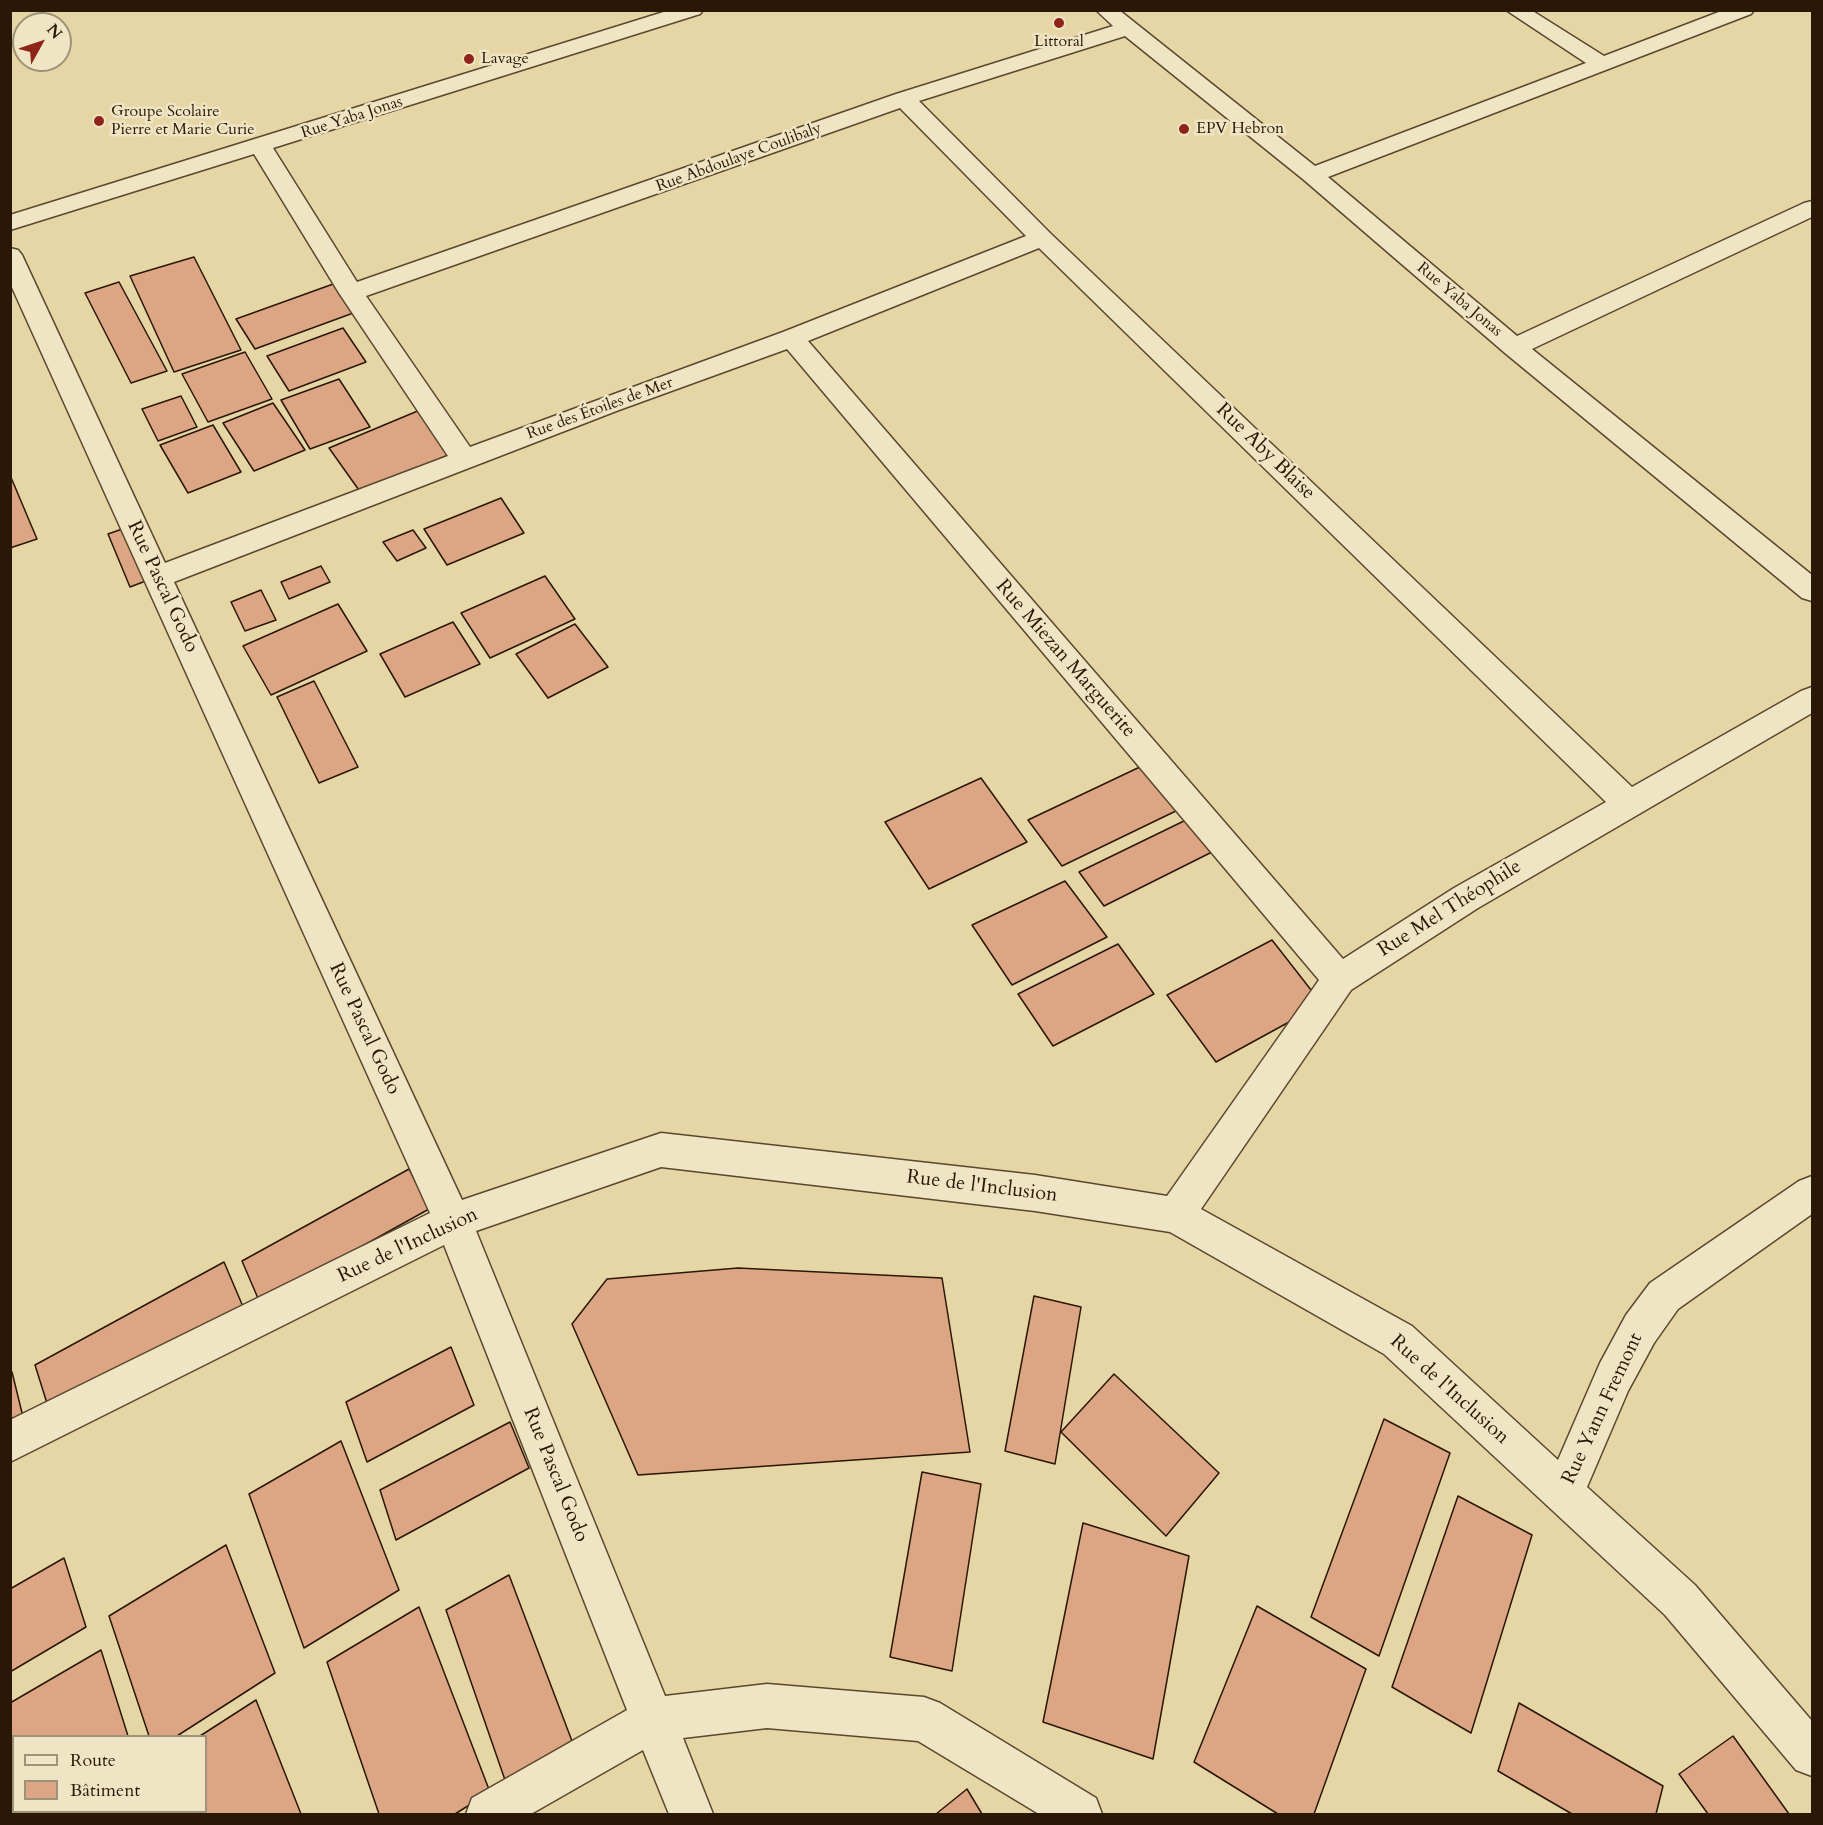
<!DOCTYPE html>
<meta charset="utf-8">
<style>
body{margin:0}
#map{position:relative;width:1823px;height:1825px;overflow:hidden;background:#e6d6a5;font-family:Cardo,serif}
canvas{display:block}
.frame{position:absolute;inset:0;border:12px solid #2a1706;pointer-events:none}
.legend{position:absolute;left:12px;top:1735px;width:195px;height:78px;box-sizing:border-box;background:#efe4c4;border:2px solid #a09278;margin:0;padding:8px 10px;list-style:none;font-size:18px;color:#2a1706}
.legend li{display:flex;align-items:center;gap:12px;height:30px}
.legend b{width:30px;border:2px solid #a09278}
.north{position:absolute;left:12px;top:12px;width:60px;height:60px;box-sizing:border-box;background:#efe4c4;border:2px solid #a09278;border-radius:50%;rotate:50deg;font-size:16px;font-weight:700;line-height:24px;text-align:center;color:#2a1706}
.north::after{content:'';display:block;margin:auto;width:21px;height:27px;background:#8f2418;clip-path:polygon(50% 0,100% 100%,50% 72%,0 100%)}
</style>
<div id="map">
<canvas width="1823" height="1825"></canvas>
<div class="frame"></div>
<ul class="legend">
<li><b style="height:8px;background:#efe4c4"></b>Route</li>
<li><b style="height:16px;background:#dca684"></b>Bâtiment</li>
</ul>
<div class="north">N</div>
</div>
<script>
const c = document.querySelector('canvas').getContext('2d');
c.lineJoin = 'round';
function paint(path, color) { c.fillStyle = color; c.fill(path, 'evenodd'); }
function strokePath(path, color, width, dash) { c.strokeStyle = color; c.lineWidth = width; c.lineCap = dash ? 'butt' : 'round'; c.setLineDash(dash || []); c.stroke(path); }
function write(font, color, halo, rows, align = 'center') {
  c.font = font + ' Cardo,serif'; c.lineWidth = 5; c.setLineDash([]); c.textBaseline = 'middle'; c.strokeStyle = halo; c.fillStyle = color; for (const [text, x, y, turn = 0] of rows) {
    c.save(); c.translate(x, y); c.rotate((+turn || 0) * Math.PI / 180); c.textAlign = isNaN(turn) ? turn : align; if (halo) c.strokeText(text, 0, 0); c.fillText(text, 0, 0); c.restore();
  }
}
const building = new Path2D(`
 M194,257L241,350L174,372L130,276Z
 M119,282L167,371L131,383L85,293Z
 M336,283L356,312L255,349L236,319Z
 M343,328L366,362L289,391L267,356Z
 M245,352L272,399L208,422L182,374Z
 M339,379L370,427L310,449L281,400Z
 M181,396L197,427L158,441L142,409Z
 M273,403L305,450L254,471L223,423Z
 M420,410L453,453L361,493L329,448Z
 M213,425L241,472L188,493L160,445Z
 M10,475L37,539L10,548Z
 M501,498L524,533L447,565L424,529Z
 M128,527L151,579L130,587L108,534Z
 M413,530L426,548L397,561L383,542Z
 M321,566L330,582L289,599L281,582Z
 M545,576L575,619L490,658L461,613Z
 M261,590L276,620L245,631L231,602Z
 M338,604L367,651L271,695L243,646Z
 M453,622L480,664L405,697L380,654Z
 M575,624L608,667L548,698L516,654Z
 M314,681L358,767L319,783L277,697Z
 M1144,765L1180,809L1062,866L1028,820Z
 M981,778L1027,842L929,889L885,822Z
 M1188,819L1214,851L1104,906L1079,872Z
 M1065,881L1107,937L1012,985L972,925Z
 M1272,940L1322,1004L1216,1062L1167,995Z
 M1118,944L1154,994L1053,1046L1018,994Z
 M409,1169L429,1209L260,1303L242,1261Z
 M224,1262L244,1309L51,1416L35,1365Z
 M738,1268L942,1278L970,1452L638,1475L572,1324L607,1279Z
 M1034,1296L1081,1307L1055,1464L1005,1451Z
 M451,1347L474,1405L367,1462L346,1402Z
 M12,1372L25,1425L10,1433V1373Z
 M1114,1374L1219,1473L1166,1536L1061,1432Z
 M1384,1419L1450,1453L1379,1656L1311,1617Z
 M510,1422L529,1468L396,1540L380,1490Z
 M341,1441L399,1590L304,1648L249,1494Z
 M922,1472L981,1484L952,1671L890,1657Z
 M1458,1496L1532,1535L1471,1733L1392,1687Z
 M1083,1523L1189,1556L1153,1759L1043,1722Z
 M226,1545L275,1673L177,1736H149L109,1616Z
 M64,1558L86,1627L10,1672V1589Z
 M509,1575L572,1741L505,1780L446,1610Z
 M1257,1606L1366,1669L1314,1814H1278L1194,1762Z
 M419,1607L490,1792L455,1814H379L327,1662Z
 M101,1650L128,1736H14V1812H24L20,1814H10V1703Z
 M256,1700L301,1814H146L145,1812H206V1736H200Z
 M1519,1703L1663,1786L1656,1814H1572L1498,1771Z
 M1733,1736L1789,1814H1708L1679,1774Z
 M967,1789L982,1814H936Z`);
const street = new Path2D(`
 M670,10H703L700,14L273,148L357,282L896,94L1113,26L1096,10H1119L1315,166L1586,63L1506,10H1531L1604,56L1724,10H1754L1751,14L1328,177L1517,336L1804,203L1812,201V217L1532,349L1812,575V601L1802,598L1505,353L1304,180L1125,36L919,101L1050,233L1632,787L1801,691L1812,687V713L1478,908L1351,990L1201,1209L1412,1326L1558,1460L1600,1363L1626,1315L1650,1283L1799,1181L1812,1176V1214L1678,1309L1654,1343L1628,1391L1587,1487L1695,1585L1812,1721V1776L1796,1770L1665,1615L1384,1354L1170,1232L1035,1211L661,1167L476,1231L665,1696L767,1684L924,1697L940,1703L1096,1798L1102,1814H1039L918,1741L767,1728L683,1738L713,1814H669L643,1750L531,1814H466L472,1798L627,1710L444,1245L10,1462V1420L430,1213L10,283V248L18,250L22,255L165,563L448,456L339,293L254,154L10,230V215ZM900,108L1026,236L783,332L470,447L366,296ZM1039,248L1606,802L1454,888L1343,959L808,341ZM787,349L1319,980L1167,1196L1035,1175L661,1133L462,1200L174,582L619,410Z`);
const markers = [
 [1059,23,6,"#8f2418"],
 [469,59,6,"#8f2418"],
 [99,121,6,"#8f2418"],
 [1184,129,6,"#8f2418"]
];
const farPoinames = [
 ["Littoral",1059,42,"center"],
 ["Lavage",481,59],
 ["Groupe Scolaire",111,112],
 ["Pierre et Marie Curie",111,130],
 ["EPV Hebron",1196,129]
];
const farStreetnames = [
 ["Rue Yaba Jonas",352,118,-18],
 ["Rue Abdoulaye Coulibaly",739,158,-20],
 ["Rue Yaba Jonas",1459,300,40],
 ["Rue des Étoiles de Mer",600,409,-20]
];
const streetNames = [
 ["Rue Aby Blaise",1265,452,44],
 ["Rue Pascal Godo",162,587,65],
 ["Rue Miezan Marguerite",1065,659,49],
 ["Rue Mel Théophile",1450,909,-32],
 ["Rue Pascal Godo",364,1029,65],
 ["Rue de l'Inclusion",982,1187,7],
 ["Rue de l'Inclusion",408,1246,-25],
 ["Rue de l'Inclusion",1449,1390,42],
 ["Rue Yann Fremont",1603,1409,-65],
 ["Rue Pascal Godo",555,1475,68]
];
paint(building, '#dca684');
strokePath(building, '#2a1706', 1.5);
strokePath(street, '#59472e', 3);
paint(street, '#efe4c4');
for (const [x, y, r, color] of markers) { const dot = new Path2D(); dot.arc(x, y, r, 0, 2 * Math.PI); c.fillStyle = color; c.fill(dot); strokePath(dot, '#efe4c4', 2); }
write('16px', '#2a1706', '#efe4c4', farPoinames, 'left');
write('16px', '#2a1706', '#efe4c4', farStreetnames);
write('20px', '#2a1706', '#efe4c4', streetNames);
</script>
